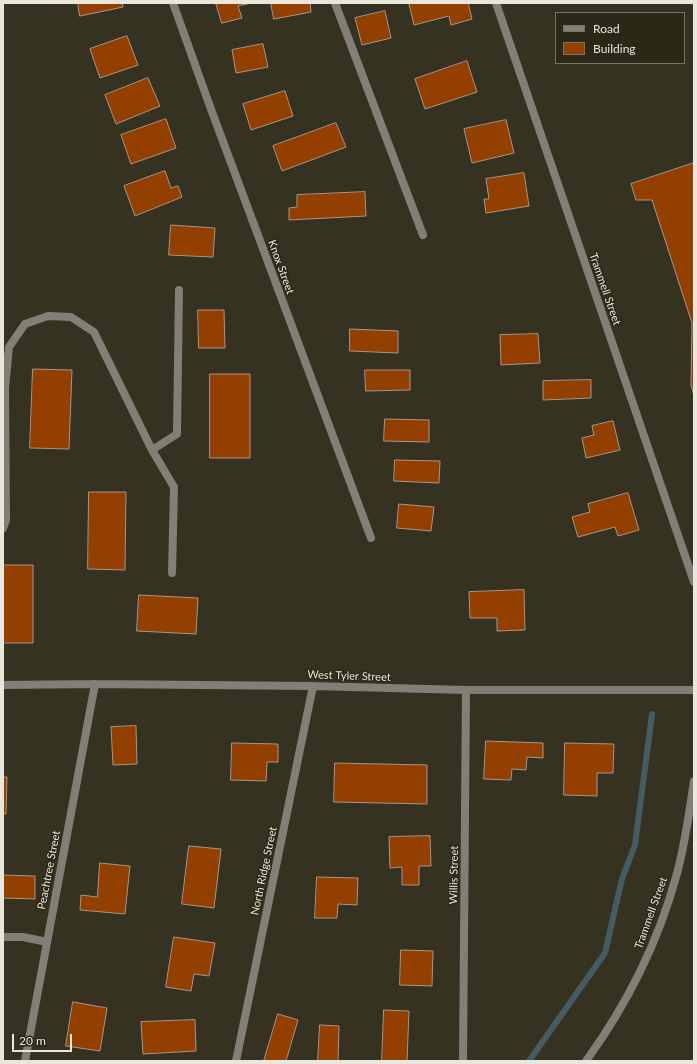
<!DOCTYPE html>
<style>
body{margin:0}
#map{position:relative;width:697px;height:1064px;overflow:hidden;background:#363221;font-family:Lato,sans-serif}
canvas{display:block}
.frame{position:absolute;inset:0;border:4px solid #e9e7dc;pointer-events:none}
.legend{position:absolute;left:555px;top:12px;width:130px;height:52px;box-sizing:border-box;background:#2c2817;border:1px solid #787466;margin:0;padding:5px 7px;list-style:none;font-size:12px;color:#e9e7dc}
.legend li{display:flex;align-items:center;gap:8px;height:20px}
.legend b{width:20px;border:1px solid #787466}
.scale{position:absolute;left:12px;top:1034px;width:60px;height:18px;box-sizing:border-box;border:2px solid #e9e7dc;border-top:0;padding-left:5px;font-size:12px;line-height:14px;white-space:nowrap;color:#e9e7dc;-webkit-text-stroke:3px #2c2817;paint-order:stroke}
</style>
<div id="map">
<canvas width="697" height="1064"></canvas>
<div class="frame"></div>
<ul class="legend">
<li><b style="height:5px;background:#857e77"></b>Road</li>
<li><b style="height:11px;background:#933f00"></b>Building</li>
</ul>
<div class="scale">20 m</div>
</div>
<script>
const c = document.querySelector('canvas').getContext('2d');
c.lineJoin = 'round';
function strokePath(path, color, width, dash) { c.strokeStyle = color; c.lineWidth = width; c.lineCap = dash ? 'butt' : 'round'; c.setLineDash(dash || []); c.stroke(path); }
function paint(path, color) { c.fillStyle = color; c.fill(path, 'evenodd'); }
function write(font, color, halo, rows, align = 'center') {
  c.font = font + ' Lato,sans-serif'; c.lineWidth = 3; c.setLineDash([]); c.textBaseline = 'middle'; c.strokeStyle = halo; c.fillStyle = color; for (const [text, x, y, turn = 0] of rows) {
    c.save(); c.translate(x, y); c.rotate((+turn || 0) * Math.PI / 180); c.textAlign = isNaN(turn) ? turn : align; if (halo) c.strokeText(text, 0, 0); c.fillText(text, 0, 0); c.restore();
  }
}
const stream = new Path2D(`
 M529,1061L605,953L622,879L635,845L652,714`);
const building = new Path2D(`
 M78,3H122L123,7L80,16Z
 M216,3H251L238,6L242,18L222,23Z
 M271,3H310L311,12L274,19Z
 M413,3H468L472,19L451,25L449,16L414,25L409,4Z
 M385,11L391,38L362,45L355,18Z
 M127,36L138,65L100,78L90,49Z
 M263,44L268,67L236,73L232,50Z
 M467,61L477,92L425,109L415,79Z
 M148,78L160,106L116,124L105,95Z
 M285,91L293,116L251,130L243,104Z
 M166,119L176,148L131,164L121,135Z
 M506,120L514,153L472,163L464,129Z
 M336,123L346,147L282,171L273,146Z
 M694,163V396L691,385L692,323L652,200H636L631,184Z
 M165,171L171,188L178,186L182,197L135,216L124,186Z
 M524,173L529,206L486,213L484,199H489L486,179Z
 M365,192L366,216L289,220V208L297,207V195Z
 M171,225L215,228L213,257L169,255Z
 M198,310H224L225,348H199Z
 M350,329L398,331V353L350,351Z
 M538,334L540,363L501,365L500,335Z
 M33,369L72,370L69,449L30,448Z
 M365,370H410V390L366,391Z
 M210,374H250V458H210Z
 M591,380V398L543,400V381Z
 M385,419L429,420V442L384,441Z
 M613,421L620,450L586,458L582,438L594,435L592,426Z
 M395,460L440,461L439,483L394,481Z
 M89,492H126L125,570L88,569Z
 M628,493L639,530L618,536L615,527L578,537L572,517L590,512L588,504Z
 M399,504L434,507L431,531L397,528Z
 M4,565H33V643H3Z
 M524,590L525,630L497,631V618H470L469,592Z
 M139,595L198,598L196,634L137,631Z
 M136,726L137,764L113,765L111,727Z
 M486,741L543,743V758L527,757L526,770L512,769L511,780L484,779Z
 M232,743L278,744V762H267L266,781L231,780Z
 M565,743L614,744L613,773H597V796L564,795Z
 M335,763L427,765V804L334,802Z
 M3,777H7L6,814H3Z
 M430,836L431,866H419V885H402V867L390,868L389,837Z
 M189,846L221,849L214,908L182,904Z
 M100,863L130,866L125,914L80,910L81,895L97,897Z
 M3,875L35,876V899L3,898Z
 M317,877L358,878L357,905L338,904L337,918H315Z
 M174,937L215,943L209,976L194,974L191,991L166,987Z
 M401,950L433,951L432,986L400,985Z
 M73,1002L107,1008L100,1051L66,1046Z
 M384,1010L409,1011L407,1061H382Z
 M278,1014L298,1020L286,1061H264Z
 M195,1020L196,1051L143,1054L141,1022Z
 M320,1025L339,1026L338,1061H318Z`);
const service = new Path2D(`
 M335,3L423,235
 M152,450L177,434L179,290
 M3,528L6,520L5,388L9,347L25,324L48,316L71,317L94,332L152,450L174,487L172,573
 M3,937H23L47,942`);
const minor = new Path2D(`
 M173,3L212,112L371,538
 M496,3L694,582
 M3,685L95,684L313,686L466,690H694
 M25,1061L95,684
 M236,1061L313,686
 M463,1061L466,690
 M586,1061C626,1006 658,942 676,877C685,846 689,813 694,781`);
const streetNames = [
 ["Knox Street",281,267,70],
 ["Trammell Street",605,289,71],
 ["West Tyler Street",349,676,2],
 ["Peachtree Street",49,870,-79],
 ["North Ridge Street",264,871,-78],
 ["Willis Street",454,875,-89],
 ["Trammell Street",651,913,-70]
];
strokePath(stream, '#465c64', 6);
paint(building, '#933f00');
strokePath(building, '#aa958b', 1);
strokePath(service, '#857e77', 8);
strokePath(minor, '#857e77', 8);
write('11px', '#e9e7dc', '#2c2817', streetNames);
</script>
